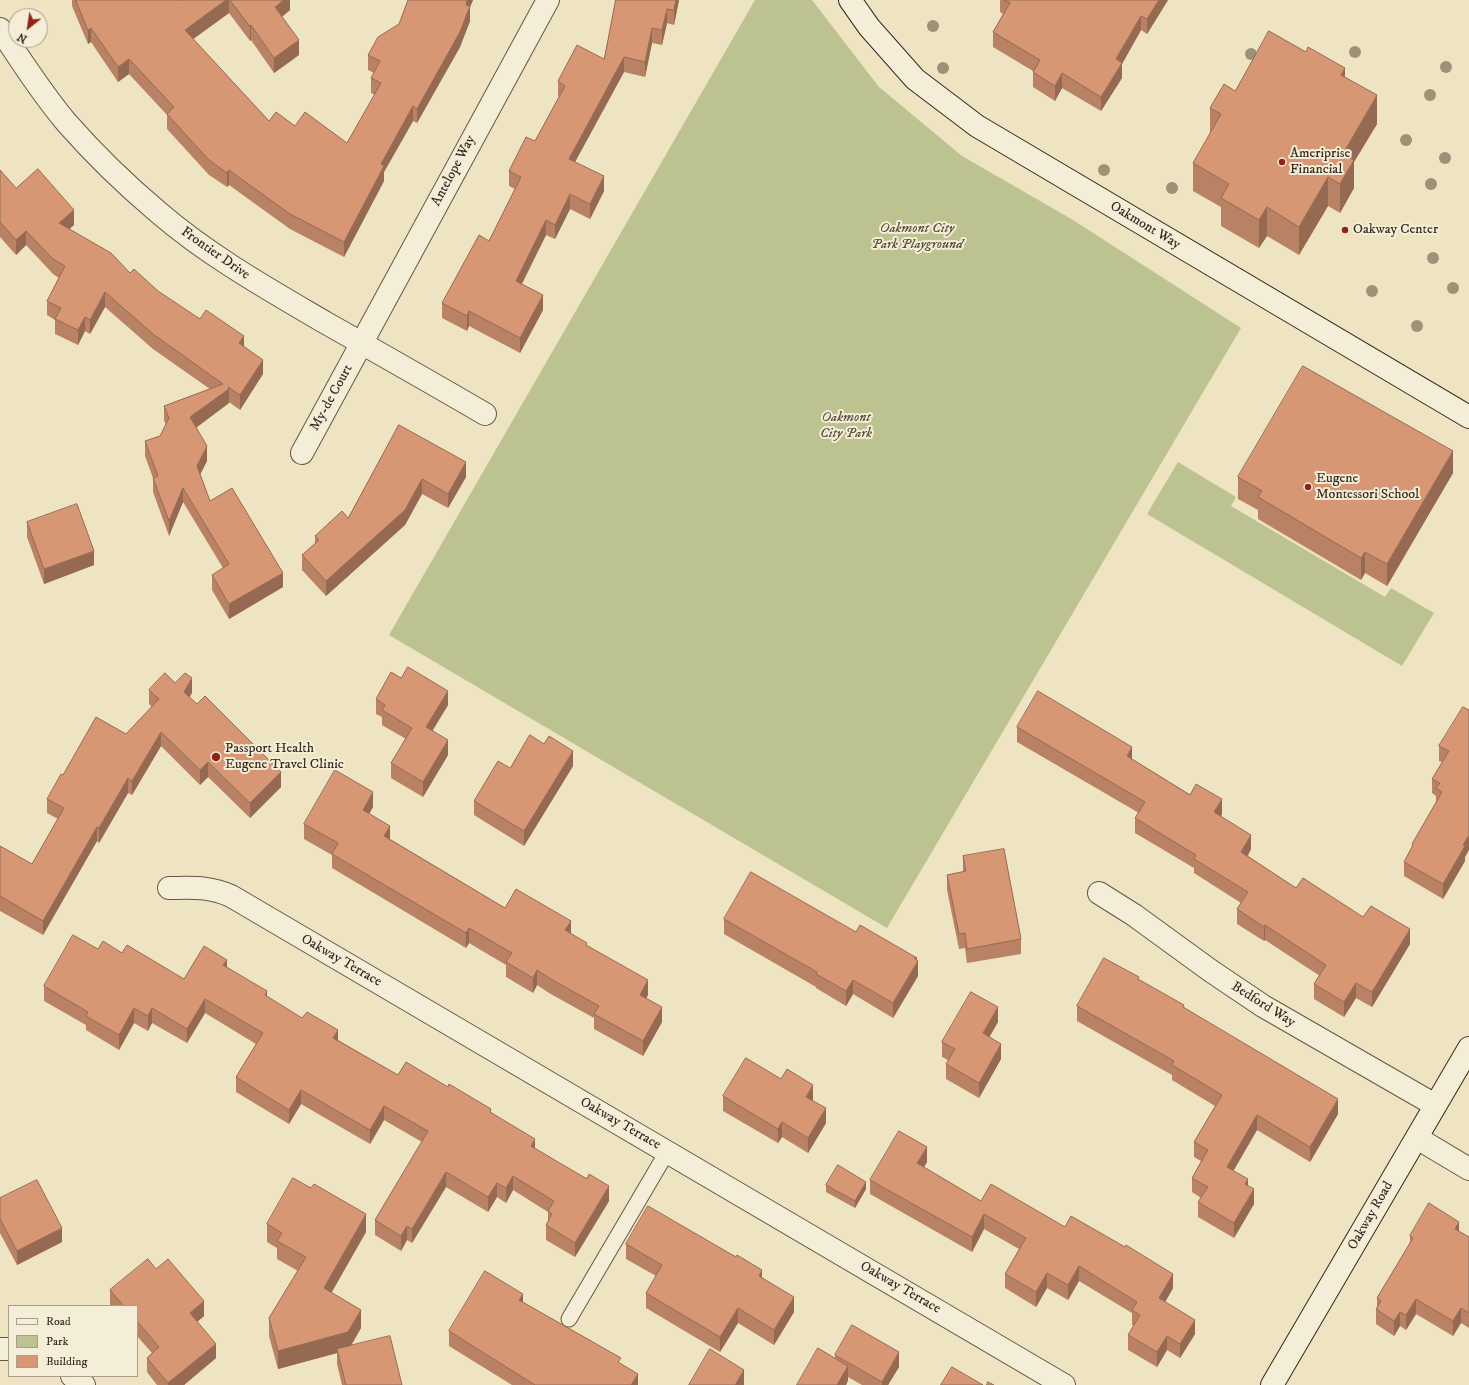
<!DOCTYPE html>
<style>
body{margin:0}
#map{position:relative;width:1469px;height:1385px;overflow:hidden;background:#eee4c2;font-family:"IM FELL DW Pica",serif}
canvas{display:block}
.legend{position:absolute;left:8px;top:1305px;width:130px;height:72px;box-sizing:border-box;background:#f4edd7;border:1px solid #a99e8d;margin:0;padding:5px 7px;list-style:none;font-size:12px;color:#38281d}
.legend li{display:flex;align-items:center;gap:8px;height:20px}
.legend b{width:20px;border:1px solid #a99e8d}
.north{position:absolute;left:8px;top:8px;width:40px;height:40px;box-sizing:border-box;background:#f4edd7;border:1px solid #a99e8d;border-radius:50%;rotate:210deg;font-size:11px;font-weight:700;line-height:16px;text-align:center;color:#38281d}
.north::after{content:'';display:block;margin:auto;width:14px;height:18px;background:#8f2418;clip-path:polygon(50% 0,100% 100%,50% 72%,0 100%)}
</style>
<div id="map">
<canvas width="1469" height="1385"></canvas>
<ul class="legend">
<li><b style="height:5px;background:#f4edd7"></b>Road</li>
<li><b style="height:11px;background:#bcc390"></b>Park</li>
<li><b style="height:11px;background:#d79775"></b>Building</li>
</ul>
<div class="north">N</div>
</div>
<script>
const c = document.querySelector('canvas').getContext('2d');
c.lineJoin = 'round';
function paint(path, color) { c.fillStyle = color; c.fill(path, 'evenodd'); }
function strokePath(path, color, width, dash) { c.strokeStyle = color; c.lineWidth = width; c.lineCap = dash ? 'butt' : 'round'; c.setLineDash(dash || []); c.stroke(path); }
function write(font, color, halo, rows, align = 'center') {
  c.font = font + ' "IM FELL DW Pica",serif'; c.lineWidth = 4; c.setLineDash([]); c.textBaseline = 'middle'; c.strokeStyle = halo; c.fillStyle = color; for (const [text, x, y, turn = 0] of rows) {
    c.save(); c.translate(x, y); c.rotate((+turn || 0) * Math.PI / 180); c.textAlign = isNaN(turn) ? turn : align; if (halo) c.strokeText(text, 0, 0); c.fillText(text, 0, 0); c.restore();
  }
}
const green = new Path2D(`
 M755,0H812L879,87L962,156L1073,220L1241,328L887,928L389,635Z
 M1178,462L1236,497L1231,506L1385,597L1391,588L1434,613L1402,666L1147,514Z`);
const lane = new Path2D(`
 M569,1319L667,1152`);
const street = new Path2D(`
 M0,29C21,61 42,93 66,122C94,154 126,185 158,212C209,256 268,289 326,323C379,353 432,383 485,414
 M302,453L548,0
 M169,888C193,888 208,886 231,896L1064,1385
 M1099,893L1134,915L1211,971L1263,1006L1435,1105
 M1417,1138L1469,1169
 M0,1349H9
 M72,1376L84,1385`);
const secondary = new Path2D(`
 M850,0L869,27L915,79L977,126L1469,417
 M1272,1385L1469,1048`);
const trees = [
 [933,26],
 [1355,52],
 [1251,54],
 [1446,67],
 [943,68],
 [1430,95],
 [1406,140],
 [1445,158],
 [1104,170],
 [1431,184],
 [1172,188],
 [1433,258],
 [1453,288],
 [1372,291],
 [1417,326]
];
const wall = new Path2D(`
 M72,0L181,1L182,0H290V10L282,17L299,55L274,73L251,40L250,41L229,13L193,39L269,121L295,126L347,143L375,95L371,93V78L374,73L368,70V55L399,24L408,0H473L470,7V21L460,47L417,123L413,121L384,172V181L344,257L290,229L229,185L227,187L209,175L167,129V115L129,74L118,82L91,42L88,44L72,6Z
 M616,0H679L674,25L667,23L662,45L652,43L645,77L624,72L575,162L604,191L590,219L570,209L555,239L546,235L522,284L543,310L520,353L469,326L467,331L442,318V303L489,241L515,189L509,186V171L535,141L559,97L558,96V81L604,59Z
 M1000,0H1168L1147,34L1141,30L1122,64V78L1101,111L1062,88L1055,101L1033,87V71L993,47V32L1003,14L1000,12Z
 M1345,77L1377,124L1354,162V188L1340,213L1328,206L1299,255L1267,236L1259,248L1221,226V207L1193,191V163L1210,134V108L1235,91Z
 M0,170L16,188L74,225L69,229L130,273L200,319L244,347L263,374L240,410L229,402V403L196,428L207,461L200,474L210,501L283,587L229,619L212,590V575L223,568L183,502L169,536L153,492V478L145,456V441L160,436L166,425L164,420V406L210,389L153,349L105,307L90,334L85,331L78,345L55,334V320L47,315V301L59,278L53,274L26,245L16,255L0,237Z
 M399,425L466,477L448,508L422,494L405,525L326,596L302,570V555L315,544V536L348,518Z
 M1453,473L1387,586L1365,573L1361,580L1258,519V510L1238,499V477Z
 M27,522L94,565L44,584L27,537Z
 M175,683L192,693L189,697L281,787L250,818L208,777L200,785L161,746L132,795L128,793L99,843L97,841L43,935L0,911V846L32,864L58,819L47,813V799L63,775L126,734L152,707L149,704V690Z
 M376,699L448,705L433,730L448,755L423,797L391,778V763L406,739L382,725V717L376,714Z
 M1469,710L1465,861L1443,899L1404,876V862L1412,847V844L1436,803V796L1432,793V779L1442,762L1439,761V746Z
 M1017,727L1132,759L1222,814L1221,816L1251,849L1248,856L1296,888L1363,917L1410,944L1372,1007L1356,998L1344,1017L1314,999V984L1320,976L1265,940L1264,941L1237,924V909L1241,903L1194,873V868L1135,833V818L1139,813L1017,742Z
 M573,766L524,846L474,815V801L510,768Z
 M373,807L369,814L390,839L505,908L571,934L648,995L646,998L662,1022L643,1056L594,1029V1018L549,993L537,985L533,993L506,977V965L469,943L466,948L332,868V855L304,839V824Z
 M963,856L1021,939V954L967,963L965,948L959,949L947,890V875L963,872Z
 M724,919L856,932L917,958L918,976L893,1018L853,994L846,1006L816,988V987L724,934Z
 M98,949L122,953L184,979L227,967L267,997L338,1040L398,1075L491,1112L535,1149L609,1201L575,1257L546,1240V1225L548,1222V1212L513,1190L506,1203L497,1197L488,1212L446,1187L412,1243L407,1240L401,1251L375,1235V1220L422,1142L384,1120L370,1144L301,1104L289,1124L236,1092V1077L256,1044L205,1013L187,1043L152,1023L148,1031L134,1023L119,1050L86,1030V1025L44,1001V986Z
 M1139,980L1184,1007L1338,1114L1310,1162L1257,1130L1233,1171L1248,1185L1254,1204L1234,1238L1198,1217V1202L1201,1198L1192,1192V1178L1201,1161L1194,1157V1142L1215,1106L1172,1080V1075L1077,1021V1006Z
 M998,1022L989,1037L1001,1059L979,1098L946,1079V1064L948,1060L942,1057V1042Z
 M723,1096L813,1100L826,1123L808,1153L782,1137L778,1143L723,1111Z
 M927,1162L924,1167L981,1201L1065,1227L1173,1288L1165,1302L1195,1334L1180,1358L1167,1350L1157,1367L1128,1350V1335L1134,1326L1132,1325V1313L1079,1281L1068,1300L1047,1288L1036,1307L1005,1288V1274L1019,1249L984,1229L972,1252L870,1194V1180Z
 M826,1185L866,1189L855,1208L826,1192Z
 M0,1198L62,1242L17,1265L0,1233Z
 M267,1224L366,1232L331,1292L361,1328L351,1346L402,1385H342L337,1364V1353L278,1369L269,1336V1318L298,1271L277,1259V1248L267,1242Z
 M1459,1231L1469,1237V1328L1461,1323L1453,1336L1416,1314L1406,1330L1400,1326L1394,1336L1376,1324V1309L1377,1308V1298L1410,1244V1236Z
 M626,1244L762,1278L794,1312L774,1345L738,1323L720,1352L646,1308V1293L656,1276L626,1259Z
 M156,1269L204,1316L197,1322L216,1358L184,1385H157L147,1372V1358L152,1353L137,1336V1306H111L110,1305V1290Z
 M523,1302L638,1385H512L449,1346V1331Z
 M835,1355L899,1367L888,1385H862L848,1377V1380L846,1385H797L835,1358Z`);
const shadedWall = new Path2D(`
 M226,0H229V13L185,45V30Z
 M284,0H290V10L275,22V7Z
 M467,0H473L470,7V21L460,47L417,123V109Z
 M676,0H679L674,25V10Z
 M1159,0H1168L1147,34V19Z
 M667,9V23L662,45V30Z
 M1141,16V30L1122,64V78L1101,111V97L1116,59Z
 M251,25V40L250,41V26Z
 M91,28V42L88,44V30Z
 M652,28V43L645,77V62Z
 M299,40V55L274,73V58Z
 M624,57V72L569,173V159Z
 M129,59V74L118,82V67Z
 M1345,68V97L1341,75Z
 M1062,73V88L1055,101V86Z
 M1377,95V124L1354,162V188L1340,213V184L1343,154Z
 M413,106V121L384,172V181L344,257V242L381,164Z
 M229,170V185L227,187V173Z
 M604,176V191L590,219V204Z
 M1328,177V206L1299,255V227Z
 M570,194V209L555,239V225Z
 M1267,207V236L1259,248V220Z
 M74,210V225L59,238V223Z
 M546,220V235L516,295V281Z
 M26,231V245L16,255V240Z
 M105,292V307L90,334V320Z
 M543,295V310L520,353V338Z
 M469,311V326L467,331V316Z
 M85,317V331L78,345V330Z
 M244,336V350L239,343Z
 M263,360V374L240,410V395Z
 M229,389V403L190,432V417Z
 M207,446V461L197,481V466Z
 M1453,451V473L1387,586V564Z
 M466,462V477L448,508V494Z
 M422,479V494L405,525L326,596V581Z
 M183,488V502L169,536V521Z
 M94,551V565L44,584V569Z
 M1365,552V573L1361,580V558Z
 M283,573V587L229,619V604Z
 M192,678V693L184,706V692Z
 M448,691V705L426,741V727Z
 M161,732V746L132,795V781Z
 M448,740V755L423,797V782Z
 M1132,747V762L1127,756Z
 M573,751V766L524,846V831Z
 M208,762V777L200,785V770Z
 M281,772V787L250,818V803Z
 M128,778V793L99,843V828Z
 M373,792V807L363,825V810Z
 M1222,799V814L1214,827V812Z
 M390,826V840L384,836Z
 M97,827V841L43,935V921Z
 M1251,835V849L1241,866V852Z
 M1469,835V850L1465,857V861L1443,899V884L1463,845Z
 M571,921V936L565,930Z
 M1265,925V940L1264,941V927Z
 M469,928V943L466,948V933Z
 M1410,929V944L1372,1007V992Z
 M227,960V974L223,965Z
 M918,961V976L893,1018V1003Z
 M537,970V985L533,993V978Z
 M648,980V995L640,1010V995Z
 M853,980V994L846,1006V991Z
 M1356,983V998L1344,1017V1002Z
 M267,991V1006L265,995Z
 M205,999V1013L187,1043V1029Z
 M662,1007V1022L643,1056V1041Z
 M998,1007V1022L983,1048V1033Z
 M134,1008V1023L119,1050V1035Z
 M152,1008V1023L148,1031V1016Z
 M338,1030V1045L333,1038Z
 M1001,1044V1059L979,1098V1083Z
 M813,1085V1100L806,1111V1097Z
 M301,1090V1104L289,1124V1110Z
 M1338,1099V1114L1310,1162V1147Z
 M384,1106V1120L370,1144V1130Z
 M826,1108V1123L808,1153V1138Z
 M1257,1115V1130L1227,1182V1167Z
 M782,1122V1137L778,1143V1129Z
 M535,1139V1153L531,1146Z
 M927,1147V1162L917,1178V1163Z
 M446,1172V1187L412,1243V1229Z
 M513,1176V1190L506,1203V1188Z
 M1248,1179V1194L1245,1184Z
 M866,1182V1189L855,1208V1201Z
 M497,1183V1197L488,1212V1197Z
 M609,1186V1201L575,1257V1243Z
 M1254,1189V1204L1234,1238V1223Z
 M366,1214V1232L324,1306V1288Z
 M984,1214V1229L972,1252V1237Z
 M1459,1222V1236L1455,1229Z
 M407,1226V1240L401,1251V1236Z
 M62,1228V1242L17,1265V1251Z
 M1079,1266V1281L1068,1300V1285Z
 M762,1270V1285L759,1276Z
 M1047,1273V1288L1036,1307V1292Z
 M1173,1274V1288L1159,1313V1298Z
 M523,1294V1308L519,1300Z
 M794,1297V1312L774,1345V1330Z
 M1416,1299V1314L1406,1330V1315Z
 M204,1301V1316L190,1328V1313Z
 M738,1308V1323L720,1352V1337Z
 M1461,1308V1323L1453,1336V1321Z
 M361,1310V1328L348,1350L337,1349V1353L278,1369V1351Z
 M1400,1312V1326L1394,1336V1321Z
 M1195,1320V1334L1180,1358V1344Z
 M1167,1336V1350L1157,1367V1352Z
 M216,1344V1358L184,1385H168V1383Z
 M899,1352V1367L888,1385H882V1382Z
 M848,1366V1380L846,1385H837Z
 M744,1370V1385H735Z
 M638,1374V1385H631Z`);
const building = new Path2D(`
 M76,0H181V1L182,0H226L185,30L269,121L276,112L295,126L305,112L347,143L381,83L371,78L380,61L368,55L378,37L399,24L408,0H467L466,5L470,6L460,32L417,109L413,106L381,164L384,166L344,242L290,214L229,170L227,173L209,160L167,114L174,107L129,59L118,67L91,28L88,30Z
 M230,0H284L275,7L299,40L274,58L251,25L250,26Z
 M616,0H676L674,10L667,9L662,30L652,28L645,62L624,57L569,159L604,176L590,204L570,194L555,225L546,220L516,281L543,295L520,338L469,311L467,316L442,303L479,235L489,241L521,177L509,171L526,137L535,141L565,86L558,81L577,45L604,59Z
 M1004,0H1159L1147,19L1141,16L1116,59L1122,63L1101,97L1062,73L1055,86L1033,72L1040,60L993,32L1010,3Z
 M1269,31L1306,52L1308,47L1345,68L1341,75L1377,95L1343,154L1354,160L1340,184L1328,177L1299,227L1267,207L1259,220L1221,198L1229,184L1193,163L1221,114L1210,108L1224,84L1235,91Z
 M38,169L74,210L59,223L111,253L130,273L134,269L158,291L200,319L206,310L244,336L239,343L263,360L240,395L228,387L229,389L190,417L207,446L197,466L210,501L232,488L283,573L229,604L212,575L229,564L183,488L169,521L153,478L158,476L145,441L160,436L169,418L164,406L223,384L153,334L105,292L90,320L85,317L78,330L55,319L61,308L47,301L65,266L53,259L26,231L16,240L0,222V170L16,188Z
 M1303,366L1453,451L1387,564L1365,552L1361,558L1258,497L1262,491L1238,477Z
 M399,425L466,462L448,494L422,479L405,510L326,581L302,555L319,540L315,536L342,511L348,518Z
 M77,504L94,551L44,569L27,522Z
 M408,667L448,691L426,727L448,740L423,782L391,763L412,728L382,710L385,705L376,699L391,672L401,678Z
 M165,673L175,683L185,673L192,678L184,692L197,704L205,696L281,772L250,803L208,762L200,770L161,732L132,781L128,778L99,828L97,827L43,921L0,896V846L32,864L64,808L47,799L61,774L63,775L96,717L126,734L159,699L149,690Z
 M1038,691L1132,747L1127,756L1190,795L1196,784L1222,799L1214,812L1251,835L1241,852L1296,888L1303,878L1363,917L1371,906L1410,929L1372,992L1356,983L1344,1002L1314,984L1326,965L1265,925L1264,927L1237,909L1248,892L1194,859L1196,855L1135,818L1145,802L1017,727Z
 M1463,707L1469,710V835L1463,845L1465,846L1443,884L1404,862L1413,845L1412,844L1442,792L1436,788L1440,783L1432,779L1449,751L1439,746Z
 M530,735L544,744L549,736L573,751L524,831L474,801L498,761L510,768Z
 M335,770L373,792L363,810L390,826L384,836L505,908L516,889L571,921L565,930L587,943L586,945L648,980L640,995L662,1007L643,1041L594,1014L599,1006L549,978L537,970L533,978L506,962L512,953L469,928L466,933L332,854L338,843L304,824Z
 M1004,849L1021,939L967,949L965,933L959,934L947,875L966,871L963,856Z
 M751,872L856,932L860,925L917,958H914L918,961L893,1003L853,980L846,991L816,974L817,972L724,919Z
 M73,935L98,949L103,941L122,953L127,945L184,979L204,946L227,960L223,965L267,991L265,995L302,1018L307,1012L338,1030L333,1038L398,1075L406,1062L448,1087L449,1084L491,1109L490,1112L535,1139L531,1146L587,1179L589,1174L609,1186L575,1243L546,1225L552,1214L548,1211L554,1201L513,1176L506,1188L497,1183L488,1197L446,1172L412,1229L407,1226L401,1236L375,1220L428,1131L384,1106L370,1130L301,1090L289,1110L236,1077L263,1033L205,999L187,1029L152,1008L148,1016L134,1008L119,1035L86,1016L88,1012L44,986Z
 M1104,958L1139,977L1138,979L1184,1005L1183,1007L1338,1099L1310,1147L1257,1115L1227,1167L1248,1179L1245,1184L1254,1189L1234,1223L1198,1202L1208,1187L1192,1178L1208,1150L1194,1142L1222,1095L1172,1065L1174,1061L1077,1006Z
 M971,992L998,1007L983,1033L1001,1044L979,1083L946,1064L955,1049L942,1042Z
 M746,1058L781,1079L787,1069L813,1085L806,1097L826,1108L808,1138L782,1122L778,1129L723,1096Z
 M899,1131L927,1147L917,1163L981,1201L991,1184L1065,1227L1071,1216L1125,1247L1126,1245L1173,1274L1159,1298L1195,1320L1180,1344L1167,1336L1157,1352L1128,1335L1140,1315L1132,1310L1137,1302L1079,1266L1068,1285L1047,1273L1036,1292L1005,1274L1026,1238L984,1214L972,1237L870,1180Z
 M838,1165L866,1182L855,1201L826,1185Z
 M293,1178L311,1188L314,1184L366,1214L324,1288L361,1310L348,1332L278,1351L269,1318L306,1257L277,1241L282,1233L267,1224Z
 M37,1180L62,1228L17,1251L0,1219V1198Z
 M1429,1203L1459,1222L1455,1229L1469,1237V1313L1461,1308L1453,1321L1416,1299L1406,1315L1400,1312L1394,1321L1376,1309L1381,1301L1377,1298L1413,1238L1410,1236Z
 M648,1206L736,1257L737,1255L762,1270L759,1276L794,1297L774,1330L738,1308L720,1337L646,1293L662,1265L626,1244Z
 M148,1259L156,1269L168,1259L204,1301L190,1313L216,1344L168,1383L147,1358L159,1347L137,1321V1306H124L110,1290Z
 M485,1271L523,1294L519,1300L621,1358L618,1362L638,1374L631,1385H535L449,1331Z
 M852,1325L899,1352L882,1382L835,1355Z
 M390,1336L402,1385H346L337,1349Z
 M818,1348L848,1366L837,1385H797Z
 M710,1349L744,1370L735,1385H689Z
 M952,1367L983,1385H941Z
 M988,1382L994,1385H987Z`);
const markers = [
 [1282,162,4,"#8f2418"],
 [1345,230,4,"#8f2418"],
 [1308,487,4,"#8f2418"],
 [216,757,5,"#8f2418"]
];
const poiNames = [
 ["Ameriprise",1290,154],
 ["Financial",1290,170],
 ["Oakway Center",1353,230],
 ["Eugene",1316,479],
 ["Montessori School",1316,495],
 ["Passport Health",225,749],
 ["Eugene Travel Clinic",225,765]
];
const streetNames = [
 ["Antelope Way",454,171,-62],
 ["Oakmont Way",1145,226,31],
 ["Frontier Drive",215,254,35],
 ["My-de Court",332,398,-61],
 ["Oakway Terrace",341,961,30],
 ["Bedford Way",1263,1005,32],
 ["Oakway Terrace",620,1124,30],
 ["Oakway Road",1371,1216,-60],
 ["Oakway Terrace",900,1288,30]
];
const parkNames = [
 ["Oakmont City",917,229],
 ["Park Playground",917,245],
 ["Oakmont",846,418],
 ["City Park",846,434]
];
paint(green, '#bcc390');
strokePath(lane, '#665746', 17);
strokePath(street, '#665746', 24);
strokePath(secondary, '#38281d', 24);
strokePath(lane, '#f4edd7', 15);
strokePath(street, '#f4edd7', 22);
strokePath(secondary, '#f4edd7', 22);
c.fillStyle = '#9c9277';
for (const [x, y] of trees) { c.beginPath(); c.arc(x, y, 6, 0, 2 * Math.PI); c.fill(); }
paint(wall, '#b98265');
paint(shadedWall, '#966a52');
paint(building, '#d79775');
strokePath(building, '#966a52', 1);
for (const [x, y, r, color] of markers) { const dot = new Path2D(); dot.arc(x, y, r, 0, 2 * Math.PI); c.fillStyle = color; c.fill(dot); strokePath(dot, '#f4edd7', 1.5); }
write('14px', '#38281d', '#f4edd7', poiNames, 'left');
write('14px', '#38281d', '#f4edd7', streetNames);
write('italic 14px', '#594f3a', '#f4edd7', parkNames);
</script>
